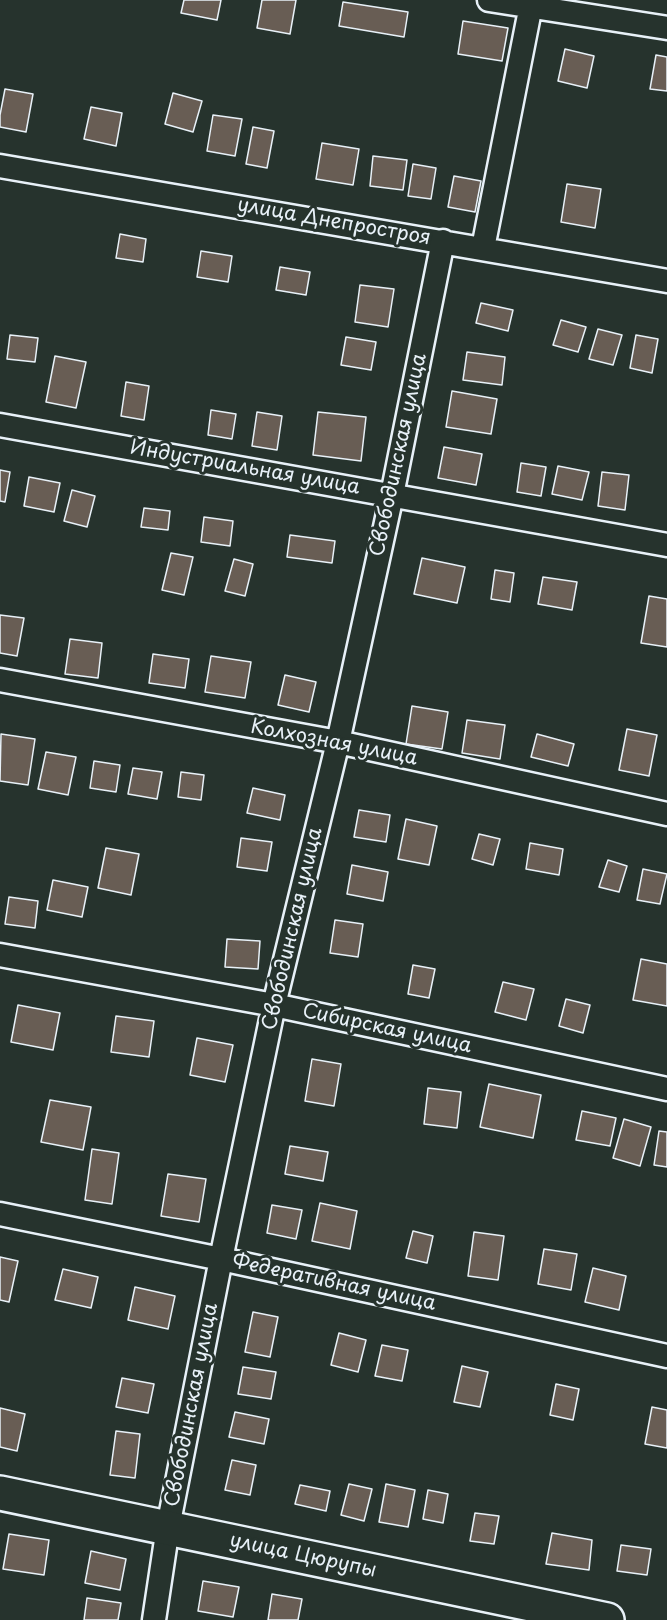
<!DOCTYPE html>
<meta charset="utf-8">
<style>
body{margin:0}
canvas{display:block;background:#26332d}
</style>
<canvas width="667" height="1620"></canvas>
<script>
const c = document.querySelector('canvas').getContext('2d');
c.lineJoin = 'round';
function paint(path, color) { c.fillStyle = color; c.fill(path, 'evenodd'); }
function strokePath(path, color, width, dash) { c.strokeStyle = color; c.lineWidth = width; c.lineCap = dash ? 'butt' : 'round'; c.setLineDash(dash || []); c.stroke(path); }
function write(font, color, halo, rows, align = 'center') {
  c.font = font + ' "Playpen Sans",sans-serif'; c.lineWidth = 6; c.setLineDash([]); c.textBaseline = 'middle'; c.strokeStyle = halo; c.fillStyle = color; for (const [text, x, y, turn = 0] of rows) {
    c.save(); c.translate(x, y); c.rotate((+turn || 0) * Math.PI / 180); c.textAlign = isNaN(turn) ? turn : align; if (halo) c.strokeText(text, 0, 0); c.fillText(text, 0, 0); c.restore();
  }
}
const building = new Path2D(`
 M184,0H221L217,20L181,13Z
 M262,0H296L290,34L257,28Z
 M343,2L408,12L404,37L339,26Z
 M463,21L508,28L502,61L458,54Z
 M565,49L594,56L587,88L558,81Z
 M656,55L667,57V91L650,89Z
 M5,89L33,94L26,132L0,127V115Z
 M173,93L202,101L193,132L165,124Z
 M91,107L122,113L116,146L84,139Z
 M213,115L242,119L235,156L207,151Z
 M253,127L274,131L267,168L246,164Z
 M322,143L359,149L353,185L316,179Z
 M373,156L407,160L403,190L370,186Z
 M413,164L436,168L431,199L408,196Z
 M454,176L481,181L475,212L448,207Z
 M567,184L601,189L595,228L561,222Z
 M120,234L146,239L143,262L116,258Z
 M201,251L232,256L228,282L197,277Z
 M280,267L310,272L306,295L276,290Z
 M360,285L394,289L388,327L355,322Z
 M481,303L513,310L508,331L476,323Z
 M561,320L586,327L578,352L553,345Z
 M598,329L622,335L613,365L589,359Z
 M10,335L38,338L35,362L7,359Z
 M636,335L658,339L652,373L630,368Z
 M346,337L376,342L371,370L341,365Z
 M467,352L505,357L502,385L463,380Z
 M55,356L86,362L76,408L46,402Z
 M126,382L149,386L144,420L121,416Z
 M452,391L497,399L491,434L446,427Z
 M211,410L236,414L232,439L208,435Z
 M257,412L282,416L277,450L252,446Z
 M318,412L366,417L361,461L313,455Z
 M444,447L482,454L476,485L438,478Z
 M521,463L546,467L541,496L517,492Z
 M558,466L589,472L582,500L552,494Z
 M0,470L10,472L5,502L0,501Z
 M602,472L629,475L625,510L598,506Z
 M29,477L60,483L54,512L24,506Z
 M72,490L95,496L87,527L64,521Z
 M144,508L170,511L168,530L141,527Z
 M204,517L233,521L230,546L201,542Z
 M290,535L335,541L332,563L287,557Z
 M171,553L193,557L184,595L162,590Z
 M422,558L465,567L457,603L414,594Z
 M234,559L253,564L245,596L225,591Z
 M495,570L514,573L510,602L491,599Z
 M543,577L577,582L572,610L538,604Z
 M649,596L667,599V647L641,643Z
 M0,615L24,618L17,656L0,653Z
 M70,639L102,643L98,678L65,674Z
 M153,654L189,659L185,688L149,683Z
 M211,656L251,662L245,698L205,692Z
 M285,675L316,682L309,712L278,705Z
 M412,706L448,712L442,749L406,744Z
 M467,720L505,725L500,759L462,753Z
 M627,729L657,735L649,776L619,770Z
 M1,734L35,739L28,785L0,781Z
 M537,734L574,744L568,766L531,757Z
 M46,752L76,757L68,795L38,789Z
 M94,761L120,765L116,792L90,788Z
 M133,768L162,772L157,799L128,794Z
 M181,772L204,775L201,800L178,797Z
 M253,788L285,795L280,820L247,813Z
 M359,810L390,815L386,842L354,837Z
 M406,819L437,826L429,865L398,859Z
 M479,834L500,839L493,865L472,859Z
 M241,838L272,842L267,871L237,867Z
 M530,843L563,849L559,875L526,869Z
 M106,848L139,854L131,895L98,888Z
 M608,860L627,866L619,892L599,887Z
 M352,865L388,872L383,901L347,894Z
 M643,869L667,874L660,904L637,900Z
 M53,880L88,887L82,917L47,910Z
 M9,897L38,901L35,928L5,924Z
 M335,920L363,924L358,957L330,953Z
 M227,939L260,941L258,969L225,967Z
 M641,959L667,964V1006L633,1000Z
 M413,965L435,969L429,998L408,994Z
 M503,982L534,989L526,1020L495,1012Z
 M566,999L590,1005L583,1033L559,1026Z
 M18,1005L60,1013L53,1050L11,1042Z
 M116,1016L154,1021L149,1057L111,1052Z
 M197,1038L233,1045L225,1082L190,1075Z
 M312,1059L341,1064L334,1106L305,1101Z
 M489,1084L541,1095L533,1138L480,1127Z
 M428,1088L461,1092L457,1128L424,1124Z
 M50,1100L91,1107L83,1150L41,1142Z
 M582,1111L616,1118L610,1146L576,1140Z
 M624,1119L651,1127L640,1166L613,1158Z
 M659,1131L667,1132V1167L654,1165Z
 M290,1146L328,1152L323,1181L285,1174Z
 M92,1149L119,1153L112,1204L85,1200Z
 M168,1174L206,1179L199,1222L161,1216Z
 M320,1203L357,1211L350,1249L312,1241Z
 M272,1205L302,1210L296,1239L267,1233Z
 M413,1231L433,1236L427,1263L406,1258Z
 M474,1232L504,1236L498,1280L468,1276Z
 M544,1249L577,1254L571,1290L538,1284Z
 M0,1257L18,1261L9,1302L0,1300Z
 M593,1268L626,1276L619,1310L585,1302Z
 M63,1269L98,1277L91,1308L55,1300Z
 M135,1287L175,1296L168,1329L128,1320Z
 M253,1312L278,1317L270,1357L245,1352Z
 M339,1333L366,1340L358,1372L331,1365Z
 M382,1345L408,1350L402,1381L375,1376Z
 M462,1366L488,1372L480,1407L454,1402Z
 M243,1367L276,1372L271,1399L238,1394Z
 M122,1378L154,1384L148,1413L116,1407Z
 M556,1384L579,1389L573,1420L550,1415Z
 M652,1407L667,1410V1448L645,1444Z
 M0,1408L25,1414L17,1451L0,1447Z
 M235,1412L269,1419L264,1444L229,1437Z
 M116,1431L140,1434L135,1478L110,1475Z
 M232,1460L256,1465L250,1495L225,1490Z
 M349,1484L372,1489L364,1521L341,1515Z
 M386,1484L415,1490L408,1527L379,1522Z
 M300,1485L330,1491L326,1511L295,1504Z
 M428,1490L448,1494L443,1523L423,1519Z
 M475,1513L499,1516L494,1544L470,1541Z
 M552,1533L592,1540L589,1570L546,1564Z
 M9,1534L49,1540L44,1575L3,1569Z
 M621,1545L651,1549L647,1575L617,1571Z
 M91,1551L126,1559L120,1590L85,1583Z
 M203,1581L239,1587L233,1617L198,1611Z
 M272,1594L302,1599L298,1620H268Z
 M87,1598L121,1603L118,1620H84Z`);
const street = new Path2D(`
 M489,0L667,28
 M0,166L667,281
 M483,248L532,0
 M0,425L667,545
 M0,680L338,742L667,814
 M0,955L274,1005L667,1089
 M0,1214L221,1259L667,1356
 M154,1620L168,1527L221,1259L274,1005L338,742L392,495L443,241`);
const secondary = new Path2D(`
 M0,1493L607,1620`);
const streetNames = [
 ["улица Днепростроя",334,222,10],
 ["Свободинская улица",399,455,-78],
 ["Индустриальная улица",245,468,10],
 ["Колхозная улица",334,743,11],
 ["Свободинская улица",293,929,-77],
 ["Сибирская улица",387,1029,12],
 ["Федеративная улица",334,1283,12],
 ["Свободинская улица",192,1405,-79],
 ["улица Цюрупы",303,1556,12]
];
paint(building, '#685d54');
strokePath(building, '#e8f1f8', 1.5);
strokePath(street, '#e8f1f8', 27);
strokePath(secondary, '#e8f1f8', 38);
strokePath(street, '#26332d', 22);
strokePath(secondary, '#26332d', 33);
write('20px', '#e8f1f8', '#26332d', streetNames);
</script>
